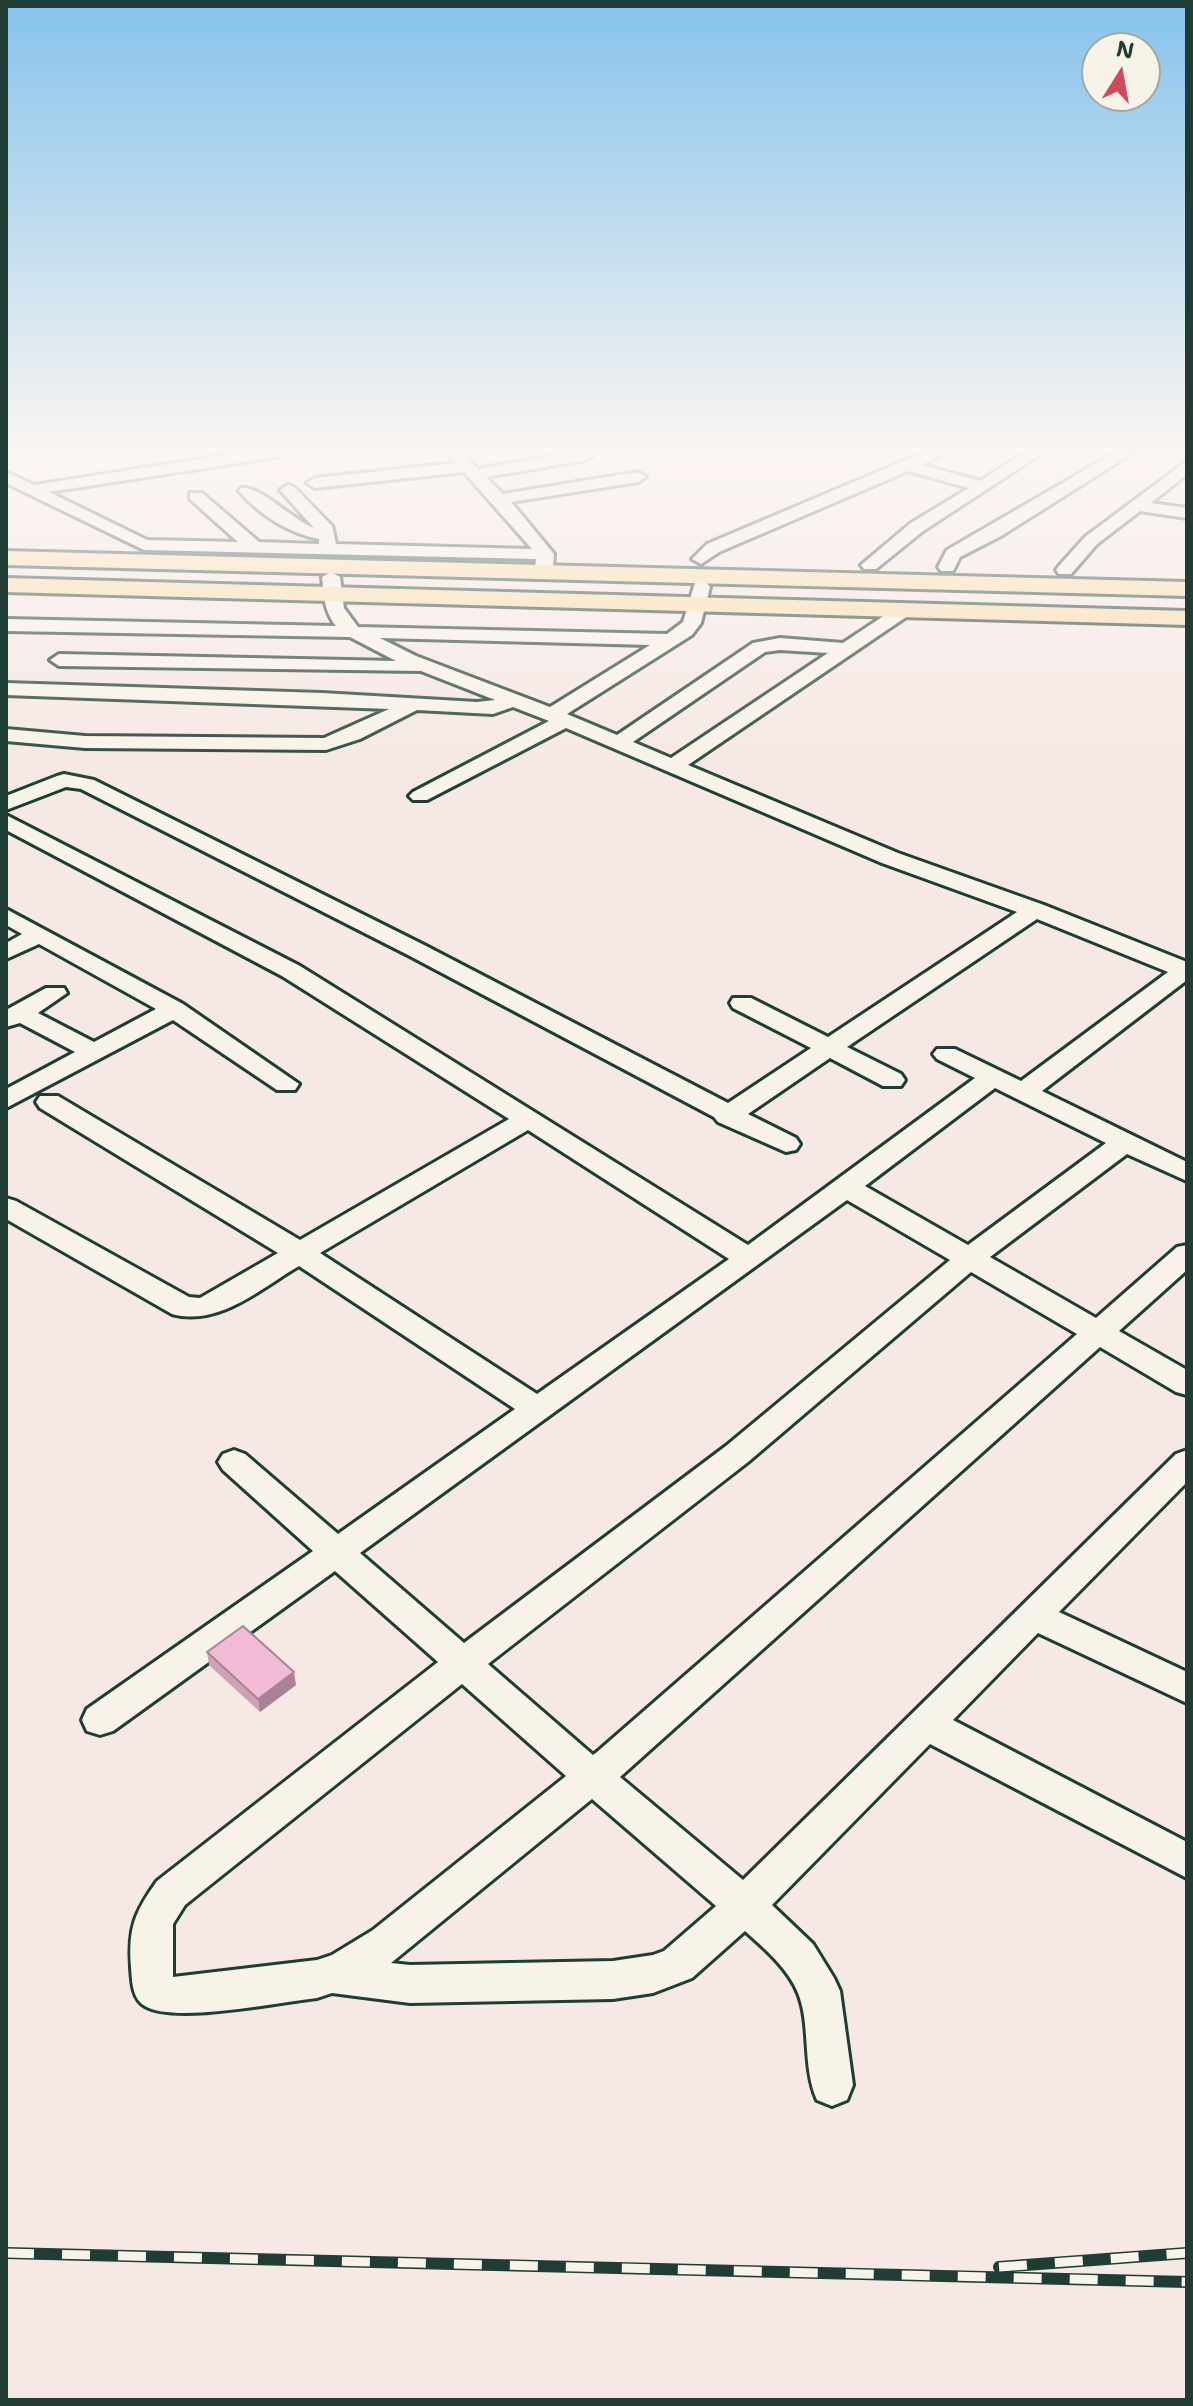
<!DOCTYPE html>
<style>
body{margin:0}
#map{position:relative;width:1193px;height:2406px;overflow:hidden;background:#f6e8e4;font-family:"Shantell Sans",sans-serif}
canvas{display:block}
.frame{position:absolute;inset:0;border:8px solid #1f3d34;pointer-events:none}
.north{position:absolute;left:1081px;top:32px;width:80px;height:80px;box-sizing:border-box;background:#f7f3e8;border:2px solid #a1aaa0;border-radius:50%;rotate:11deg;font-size:22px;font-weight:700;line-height:32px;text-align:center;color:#1f3d34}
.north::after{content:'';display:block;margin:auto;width:28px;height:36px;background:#d1495b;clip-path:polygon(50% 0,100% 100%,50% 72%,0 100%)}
</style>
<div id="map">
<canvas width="1193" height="2406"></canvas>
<div class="frame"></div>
<div class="north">N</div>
</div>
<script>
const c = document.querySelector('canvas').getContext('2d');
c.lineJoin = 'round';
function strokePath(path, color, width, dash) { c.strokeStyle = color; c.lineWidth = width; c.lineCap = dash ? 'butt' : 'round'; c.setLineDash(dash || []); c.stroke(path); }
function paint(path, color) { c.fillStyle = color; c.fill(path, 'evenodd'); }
const minor = new Path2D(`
 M245,452H284L277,457L49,492L147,540L238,542L190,499V493H202L259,542L319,544V539C288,533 259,514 239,491L241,488C258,484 294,521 314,528L280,490L288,485L294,487L332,526L336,544L532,549L464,472L315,488L307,483L315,478L456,463L446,452H462L478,469L574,452L594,455L586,460L486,477L503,494L638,472L646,477L638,482L511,502L554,554L553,568L544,573L535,568L536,559L144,550L6,483V472L34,485Z
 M925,452H946L922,465L980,481L1026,452H1044L923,531L876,569H864L861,565L911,523L969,488L908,471L719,552L701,564L692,559L707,544Z
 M1116,452H1134L1001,536L960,557L953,571H941L938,567L947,550Z
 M1187,461V474L1151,503L1187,508V518L1140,511L1097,544L1071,574H1059L1056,570L1059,566L1085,537Z
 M331,572L340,577L344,608L358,627L667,634L683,622L695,583H707L710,587L701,623L692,635L567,714L617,735L753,643L780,638L843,643L897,607H909L912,611L909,615L688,765L898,853L1044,905L1187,962V980L1042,1091L1187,1162V1181L1127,1154L990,1257L1096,1318L1177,1247L1187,1245V1270L1119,1331L1187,1370V1395L1176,1392L1100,1347L620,1777L743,1880L1176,1454L1187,1450V1482L1059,1612L1187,1672V1703L1038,1633L953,1720L1187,1842V1878L930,1744L772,1905L813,1944L834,1978L840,1991L853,2085L847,2100L832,2106L817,2100C802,2066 811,2025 798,1993C788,1968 764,1948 745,1931L692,1978L653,1993L613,1999L410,2003L332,1993L317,1998C280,2002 174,2024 145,2006C132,1999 132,1980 131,1967C128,1928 135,1912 157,1881L438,1662L335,1571L113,1731L100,1735L87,1731L82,1720L87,1709L313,1551L223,1470L218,1462L223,1454L234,1450L245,1454L338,1534L515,1409L299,1266C261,1288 219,1327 172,1314L6,1219V1198L16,1201L189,1297L200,1298L278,1253L40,1108L36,1102L40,1096H58L300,1240L509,1119L282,976L6,830V815L300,966L748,1245L975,1078L937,1059L933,1054L937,1049H955L1021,1081L1168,972L1037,919L847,1047L901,1074L905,1080L901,1086H883L830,1058L748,1114L796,1138L800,1144L796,1150L786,1152L718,1122L714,1117L410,956L81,789L66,787L6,810V796L57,776L64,774L94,780L426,946L728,1103L811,1048L733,1008L730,1003L733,998H751L828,1037L1017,912L882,863L566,728L427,800H413L409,796L413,792L549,721L513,707L493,714L417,710L360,739L326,750L85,748L6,741V729L85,736L324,738L389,709L6,695V683L322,693L477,702L495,700L421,671L59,666L50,660L59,654L396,661L350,637L6,631V619L336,626C324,611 324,596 322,577ZM380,638L650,645L550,707L416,656ZM780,650L828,653L671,758L633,742L765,652ZM995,1088L1106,1143L968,1245L865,1186ZM528,1130L729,1259L537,1394L320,1253ZM847,1200L950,1260L726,1446L464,1643L360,1553ZM971,1272L1077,1334L597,1752L593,1755L488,1664L748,1462ZM462,1684L566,1776L373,1930L332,1955L317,1960L173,1977V1924L185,1905ZM592,1799L716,1906L664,1951L653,1955L613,1961L410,1965L391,1963Z
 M6,909L183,1004L299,1084L295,1090H277L173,1020L6,1108V1089L75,1052L20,1023L6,1027V1010L46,988H64L67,993L38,1013L94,1042L156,1009L39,944L6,959V943L22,934L6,925Z`);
const major = new Path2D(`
 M6,551L1187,582V596L6,565Z
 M6,578L1187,611V625L6,592Z`);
const rail = new Path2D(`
 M6,2253L1187,2282
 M999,2267L1187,2253`);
const wall = new Path2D(`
 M207,1652L296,1685L260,1712L209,1665Z`);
const shadedWall = new Path2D(`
 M294,1672L296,1685L260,1712L258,1699Z`);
const building = new Path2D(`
 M243,1626L294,1672L258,1699L207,1652Z`);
strokePath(minor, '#1f3d34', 6);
strokePath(major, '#1f3d34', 6);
paint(minor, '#f7f3e8');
paint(major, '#f9deab');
strokePath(rail, '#1f3d34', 12);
strokePath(rail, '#f7f3e8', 9, [28]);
paint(wall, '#cfa1b7');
paint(shadedWall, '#a98395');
paint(building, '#f1bbd5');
strokePath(building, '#a98395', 2);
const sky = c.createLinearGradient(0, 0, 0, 789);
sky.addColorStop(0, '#85c3ec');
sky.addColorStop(0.57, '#fbf5f3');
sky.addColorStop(1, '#fbf5f300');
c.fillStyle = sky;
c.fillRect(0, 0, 1193, 789);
</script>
